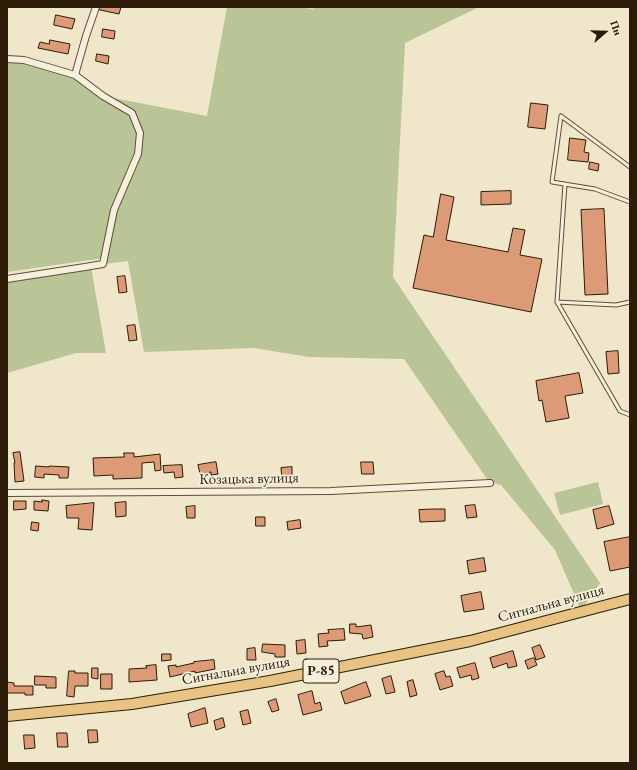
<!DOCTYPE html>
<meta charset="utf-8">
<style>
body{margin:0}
#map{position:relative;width:637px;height:770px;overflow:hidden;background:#f0e6c9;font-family:"EB Garamond",serif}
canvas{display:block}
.frame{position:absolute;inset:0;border:8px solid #2c1b07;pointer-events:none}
.north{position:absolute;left:585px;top:12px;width:40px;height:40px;-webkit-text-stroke:3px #f5efdc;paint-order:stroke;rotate:70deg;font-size:11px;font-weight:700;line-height:16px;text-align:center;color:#2c1b07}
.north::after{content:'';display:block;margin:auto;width:14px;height:18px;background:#2c1b07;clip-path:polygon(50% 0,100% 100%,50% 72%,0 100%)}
</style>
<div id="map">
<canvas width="637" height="770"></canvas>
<div class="frame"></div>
<div class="north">Пн</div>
</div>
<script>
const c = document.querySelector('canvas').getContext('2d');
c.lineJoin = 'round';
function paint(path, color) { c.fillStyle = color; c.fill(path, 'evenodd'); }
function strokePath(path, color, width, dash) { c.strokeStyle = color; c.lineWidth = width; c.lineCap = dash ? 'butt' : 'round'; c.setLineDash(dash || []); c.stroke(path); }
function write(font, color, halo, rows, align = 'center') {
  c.font = font + ' "EB Garamond",serif'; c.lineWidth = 3.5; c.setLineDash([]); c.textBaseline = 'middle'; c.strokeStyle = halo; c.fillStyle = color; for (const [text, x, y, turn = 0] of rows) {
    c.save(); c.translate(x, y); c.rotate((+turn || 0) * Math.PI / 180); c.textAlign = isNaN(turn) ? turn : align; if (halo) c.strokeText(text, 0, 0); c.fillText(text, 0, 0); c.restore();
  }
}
const green = new Path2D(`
 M227,7H296L313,9L314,7H479L405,43L393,277L600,583L581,610L555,550L501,485L489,482L404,359L309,357L254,348L144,352L128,261L104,264L115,211L138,154L141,133L132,113L103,96L207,116Z
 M7,60L24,61L75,76L131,113L139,133L137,153L113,210L104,258L7,272Z
 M91,267L106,353H76L7,373V279Z
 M598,482L603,504L560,515L554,493Z`);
const building = new Path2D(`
 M100,7H121L119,14L100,10Z
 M56,15L75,19L72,29L54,25Z
 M103,29L115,31L114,39L102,37Z
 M50,40L70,44L68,54L38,48L40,42L49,44Z
 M97,54L109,56L108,64L96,61Z
 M531,103L548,105L545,129L528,127Z
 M570,138L586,140L584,152L589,153L588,162L568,160Z
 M590,162L599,164L598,171L589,169Z
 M511,191V204L481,205V192Z
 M441,194L454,197L446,240L508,252L513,228L525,230L520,255L542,259L531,312L413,288L424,235L433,237Z
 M604,209L608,294L585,295L581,210Z
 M125,276L127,292L119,293L117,277Z
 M135,325L137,340L129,341L127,326Z
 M618,351L619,373L608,374L606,352Z
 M579,373L583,393L565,396L569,418L546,422L542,400L539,401L536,381Z
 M20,452L24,481L15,482L14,463H15L13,453Z
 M124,453H134V457L160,454L161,470L155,471L154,462L142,463V478L113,479V475L94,476L93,458L124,457Z
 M216,462L218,474L211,475V472L200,474L198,465Z
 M361,462H373L374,474H362Z
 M182,465L183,477L175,478L174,472L164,473L163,466Z
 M36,466L49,467V466L69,467L68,478H59V475L44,474V478L35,477Z
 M292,467V480H282L281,468Z
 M42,500L49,501L48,511L34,510V501L42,502Z
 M14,501H26V509L14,510Z
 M126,502V516L116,517L115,503Z
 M94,503L92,530L78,529L79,518H67L66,506Z
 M475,505L477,517L467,518L465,506Z
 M195,506V518H187L186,507Z
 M609,506L614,524L597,529L593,510Z
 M434,509H445V521L420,522L419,510Z
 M256,517H265V526H256Z
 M300,520L301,528L288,530L287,522Z
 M32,522L39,523L38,531L31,530Z
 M630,537V567L610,571L604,542Z
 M484,558L486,571L469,574L467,561Z
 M481,592L484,609L464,612L461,596Z
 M350,624H356V627L371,625L373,637L363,639L362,634L350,633Z
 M344,629L345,640L327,641L328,646L319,647L318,634L329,633L328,630Z
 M305,640L306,653L297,654L296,641Z
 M263,644L285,645V657H275V654L262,652Z
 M540,645L545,657L536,660L532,648Z
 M255,648L256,660H247V649Z
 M513,651L517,666L508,668L507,663L493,668L490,658Z
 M162,654H171V660L162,661Z
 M534,658L537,665L528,669L525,661Z
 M214,660L215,669L195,673V671L170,677L168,666L176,665V667L194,663V662Z
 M475,663L479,678L472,680L471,675L460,678L457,668Z
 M156,665L157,680L129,682V669L147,668L146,666Z
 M92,668H98V679L92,678Z
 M69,671H75V673H88V686H75L74,697L67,696Z
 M444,671L446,677L450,676L453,686L440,690L435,674Z
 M101,674H112V689H101Z
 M35,676L56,677V688H46V685H35Z
 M391,676L395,692L386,694L382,679Z
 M413,680L417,695L410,697L407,682Z
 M7,682L14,683V686H33V695H25V693H7Z
 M366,682L371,696L345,704L341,692Z
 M312,691L315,704L320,702L322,710L303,715L298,695Z
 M276,699L279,710L272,712L268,702Z
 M205,708L208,723L191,727L188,714Z
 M248,710L251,723L243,725L240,712Z
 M223,718L225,727L216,730L214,721Z
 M88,730H97L98,742L89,743Z
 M57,733H67L68,747H58Z
 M24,735H34L35,748L25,749Z`);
const service = new Path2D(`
 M630,167L561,116L552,182L595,189L630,202
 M565,184L557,302L616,305L630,302
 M557,302L620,411L630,415`);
const minor = new Path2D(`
 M7,59L24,60L75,75L103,96L132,113L140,133L138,154L114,210L103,264L85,267L7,279
 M75,75L86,36L96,7
 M7,493L331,491L490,483`);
const primary = new Path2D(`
 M7,716L132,704L270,681L470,641L630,599`);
const shields = [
 [321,671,36]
];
const shieldNames = [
 ["Р-85",321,671]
];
const streetNames = [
 ["Козацька вулиця",249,479,-1],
 ["Сигнальна вулиця",551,604,-15],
 ["Сигнальна вулиця",236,671,-10]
];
paint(green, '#b9c596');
paint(building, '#dc9a77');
strokePath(building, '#2c1b07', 1);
strokePath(service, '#5d4e38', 5);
strokePath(minor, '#5d4e38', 8);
strokePath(primary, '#2c1b07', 12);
strokePath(service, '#f5efdc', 3);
strokePath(minor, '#f5efdc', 6);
strokePath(primary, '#e8c384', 10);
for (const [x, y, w] of shields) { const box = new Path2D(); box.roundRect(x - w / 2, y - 12, w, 24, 3); c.fillStyle = '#f5efdc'; c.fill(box); strokePath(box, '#2c1b07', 1); }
write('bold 14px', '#2c1b07', null, shieldNames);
write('15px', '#2c1b07', '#f5efdc', streetNames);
</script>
